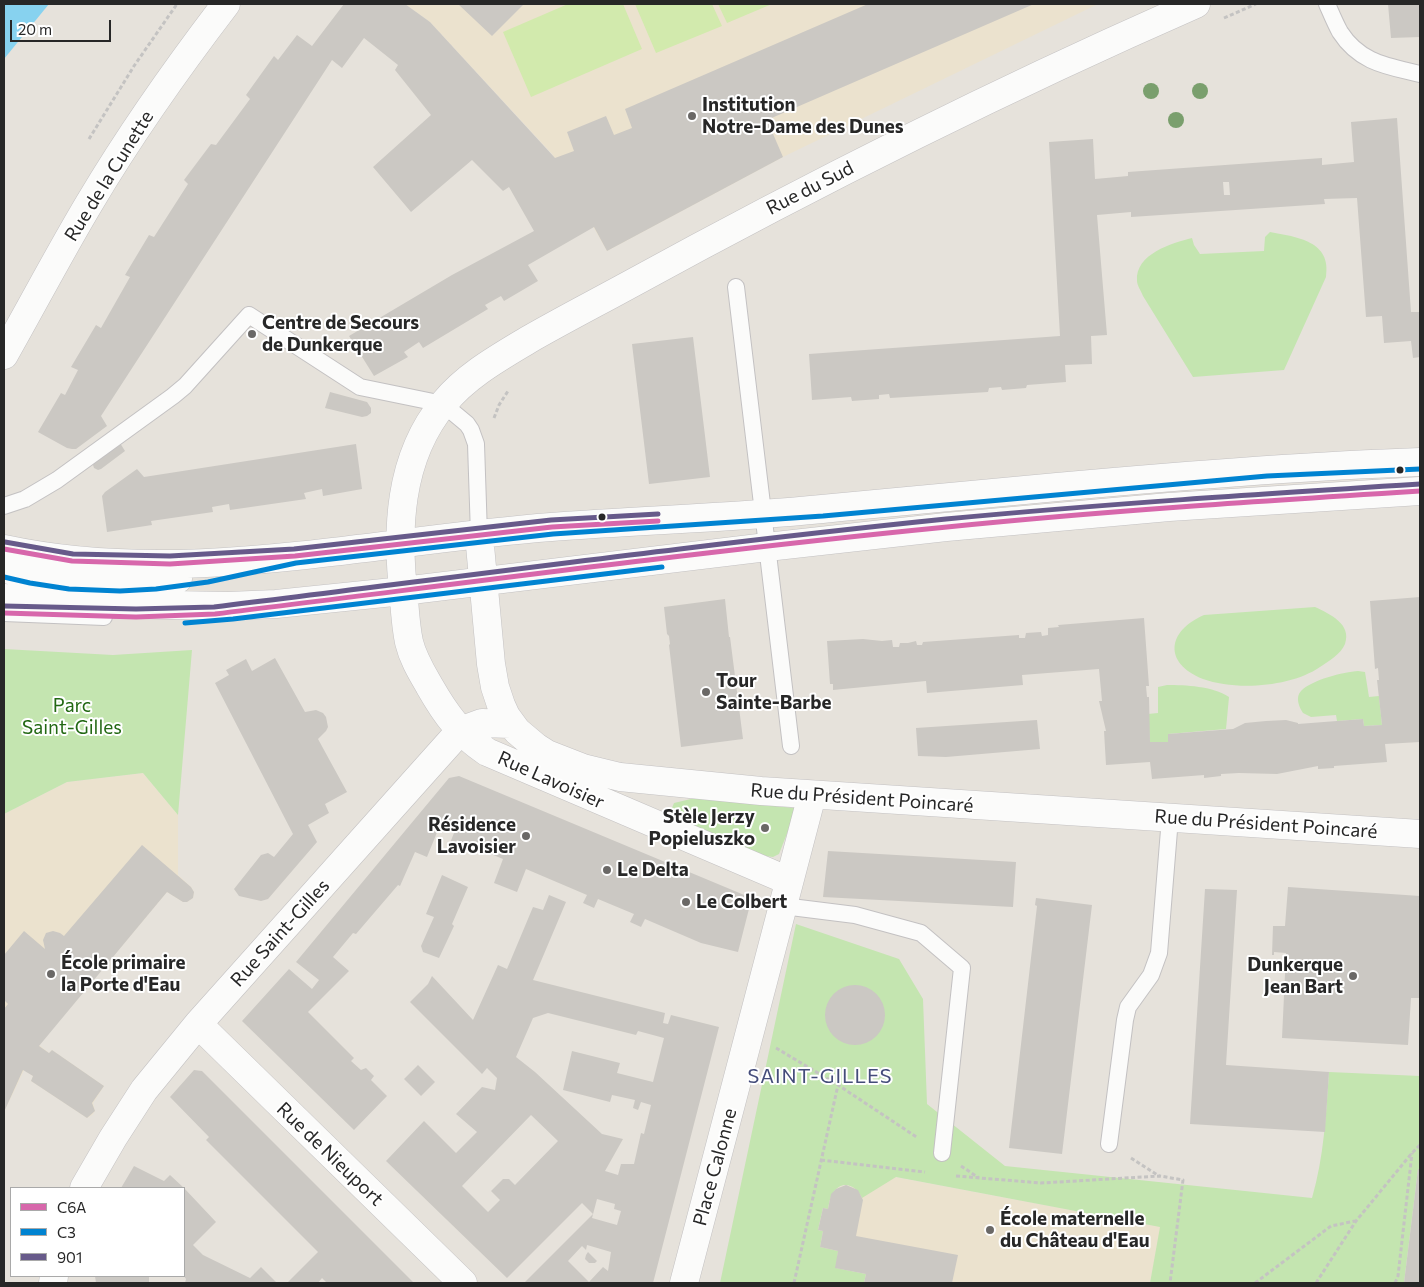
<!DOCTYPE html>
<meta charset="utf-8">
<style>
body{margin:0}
#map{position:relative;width:1424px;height:1287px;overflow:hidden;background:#e6e2db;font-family:Commissioner,sans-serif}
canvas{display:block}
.frame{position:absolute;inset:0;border:5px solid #272727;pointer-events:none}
.legend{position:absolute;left:10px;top:1187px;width:175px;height:90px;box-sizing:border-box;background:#fff;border:1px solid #a9a9a9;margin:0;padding:6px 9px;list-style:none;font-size:15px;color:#272727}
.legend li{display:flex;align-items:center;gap:10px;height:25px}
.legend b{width:25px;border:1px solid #a9a9a9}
.scale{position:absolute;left:10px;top:20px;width:101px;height:22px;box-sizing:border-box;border:2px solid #272727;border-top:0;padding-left:6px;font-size:15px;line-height:18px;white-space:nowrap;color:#272727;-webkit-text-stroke:4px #fff;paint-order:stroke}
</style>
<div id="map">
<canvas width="1424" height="1287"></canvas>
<div class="frame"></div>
<ul class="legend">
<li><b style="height:6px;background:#d767ab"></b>C6A</li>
<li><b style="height:6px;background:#0083d1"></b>C3</li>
<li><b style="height:6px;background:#675a8a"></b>901</li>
</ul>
<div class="scale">20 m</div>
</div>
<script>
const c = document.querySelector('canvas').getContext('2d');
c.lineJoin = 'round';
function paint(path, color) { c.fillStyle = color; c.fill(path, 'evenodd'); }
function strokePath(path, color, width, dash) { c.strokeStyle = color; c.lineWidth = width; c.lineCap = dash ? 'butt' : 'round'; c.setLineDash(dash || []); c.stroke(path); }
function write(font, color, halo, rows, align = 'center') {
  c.font = font + ' Commissioner,sans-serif'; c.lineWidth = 4; c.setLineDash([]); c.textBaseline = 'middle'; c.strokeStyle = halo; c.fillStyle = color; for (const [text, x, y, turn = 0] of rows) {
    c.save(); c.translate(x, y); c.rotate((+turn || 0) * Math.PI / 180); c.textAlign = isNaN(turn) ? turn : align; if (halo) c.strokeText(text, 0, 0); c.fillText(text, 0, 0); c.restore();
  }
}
const education = new Path2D(`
 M405,4H1098L783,157L607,251L552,154L430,22Z
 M143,773L178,815V875L191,887L194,892L193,898L187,902H183L167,892L39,1045L49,1053L52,1050L104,1086L93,1103L95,1111L92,1115L87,1118L31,1081L33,1076L24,1070L4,1112V814L67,782Z
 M895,1177L1161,1227L1150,1283H864L866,1274L835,1268L820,1247L823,1231L818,1230L823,1208L831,1194L839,1187L846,1185L853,1187L858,1190L862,1197Z`);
const green = new Path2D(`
 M1270,232C1297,237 1332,241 1326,277L1284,370L1193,377L1143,296C1141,291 1137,285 1137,281C1135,254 1172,243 1192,238L1194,245L1200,254L1264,251L1265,237Z
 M1315,607C1330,614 1352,624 1345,644C1341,654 1329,661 1320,667C1291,687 1236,691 1203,679C1163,663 1167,631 1204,615Z
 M4,649L113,655L192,650L178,815L143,773L67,782L4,814Z
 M1358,671L1365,672L1369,697L1379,696L1382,725L1364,726L1363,719L1337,721L1336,715L1311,717L1303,713C1299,707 1295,697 1301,691C1311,680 1344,672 1358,671Z
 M1167,685C1186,685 1212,686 1229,697L1226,729L1168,734V742H1150L1148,714L1158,713V687Z
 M695,798L794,808L795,813L779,854L773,857L766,856L675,821L670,813L674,803Z
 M796,924L899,959L923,999L927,1104L1005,1166L1312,1198C1324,1157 1326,1114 1329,1072L1420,1076V1169H1418L1404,1283H1150L1160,1227L896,1177L862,1198C856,1185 842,1179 833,1193C830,1197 829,1203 828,1209L823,1208L818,1230L823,1231L820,1247L838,1251L836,1268L866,1274L864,1283H720Z`);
const pitch = new Path2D(`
 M568,4H623L642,49L531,97L503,32Z
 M635,4H712L722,26L656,53Z
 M718,4H772L727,23Z`);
const water = new Path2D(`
 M4,4H49L4,59Z`);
const building = new Path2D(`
 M344,4H405L430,22L555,158L574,151L567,132L606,116L614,135L632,128L625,109L868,4H1034L767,120L783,157L607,251L594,227L528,265L538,281L504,301L501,296L485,305L488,309L423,348L419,342L404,352L408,357L374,376L349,336L452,275L534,231L509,187L503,191L472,160L411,212L373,167L431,115L395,70L398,65L364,38L342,68L332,60L101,416L107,426L76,449H72L67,448L38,432L61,393L65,395L78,370L71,367L96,325L101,328L130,277L125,275L149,235L154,237L188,184L184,180L211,144L216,145L250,99L246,95L274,56L278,60L297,35L312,46Z
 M458,4H524L492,36Z
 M1388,4H1420V37L1391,38Z
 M1397,118L1411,312H1420V357L1413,358L1411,341L1384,343L1382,316L1366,317L1357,198L1324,199L1325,204L1131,217V212L1097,215L1107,335L1091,336L1092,364L1065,365L1066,382L1027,385L1026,388L1002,390L1001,387L989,388L988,392L890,398L889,394L879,395V399L852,401L851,397L812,400L809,354L1060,336L1049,142L1093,139L1095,179L1128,176V172L1322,158V165L1354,162L1351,122ZM1223,182H1229L1230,195H1224Z
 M693,337L710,477L649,484L632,344Z
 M330,392L367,402L371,408V413L367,416L362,417L325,408Z
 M120,443L125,451L101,469L98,470L94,468L93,465L95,460Z
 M356,444L362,489L323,496L322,489L304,493L306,499L230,510L229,504L212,507L213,512L151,521L152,525L107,532L102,496L105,492L137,469L144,477Z
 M1420,597V742L1385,744L1387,762L1334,766V768L1318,769V766L1277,774L1239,773L1221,774V776L1204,778V775L1152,779L1150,762L1106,765L1104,731H1106L1099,701H1102L1099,669L1022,675L1023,685L927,693L926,681L833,690V684H830L827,641L863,639L882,641L892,640L893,647H899L900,643H908L916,641L917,645H922L923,642L1019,635V638H1025L1026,633L1041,632L1042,636L1048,635V628L1059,627L1058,625L1144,618L1149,686H1146L1147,697H1149L1150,742H1168V734L1233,729L1245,723L1266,721L1286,720L1298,723V724L1363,719L1364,726L1382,725L1377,680H1379L1378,668L1375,669L1370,601Z
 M725,599L729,637H730L743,739L681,747L669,645L670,644L669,636L667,634L664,607Z
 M275,658L305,712L316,710L323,713L326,717L328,727L326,731L318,739L347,792L325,804L329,813L308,825L317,842L268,899L261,901L239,896L234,889L261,855L268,853L274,857L293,834L215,683L229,675L226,670L246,659L252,671Z
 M1037,720L1040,749L946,757L918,756L916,728Z
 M459,776L749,897L751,901L738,952L701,943L645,919L641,927L630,922L634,914L598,899L594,908L583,903L587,895L526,869L517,892L494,883L503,859L457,840L455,845L450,843L456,828L440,821V825L427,857L415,852L400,886L398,885L356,934L353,933L333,957L349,971L308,1012L354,1058L351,1061L361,1070L366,1068L374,1076L371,1080L387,1096L354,1130L242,1021L289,969L312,989L319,980L296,962L449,778Z
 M142,845L191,887L194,892L193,898L187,902H183L167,892L39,1046L49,1053L52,1050L104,1086L92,1103L95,1111L87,1118L31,1081L33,1076L23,1070L4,1112V1009L8,1004L4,1000V955L24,931L45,949L43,940L46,933L53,931L60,933L64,936Z
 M828,851L1016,862L1013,907L823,897Z
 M442,875L468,887L452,924L454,926L439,958L423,952L421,946L434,917L426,914Z
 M1288,887L1420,896V998H1411L1408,1045L1282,1038L1286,953L1274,952V955H1272L1273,926H1285Z
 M1205,889L1237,890L1226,1065L1329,1072L1325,1132L1190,1124Z
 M549,895L566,902L533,980L665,1013L663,1023L668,1024L671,1015L719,1027L653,1283H524L593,1214L582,1203L507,1278L386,1161L424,1121L456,1153L477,1132L456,1114L482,1087L495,1090L497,1078L487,1068L482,1074L410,1002L428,984L432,976L473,1020L498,965L507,969L533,907L543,910ZM548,1013L636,1035L638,1031L664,1038L653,1082L617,1073L620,1063L572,1051L563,1090L610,1102L612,1095L635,1100L633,1108L638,1110L641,1102L651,1105L644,1134L641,1133L634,1164H621L618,1175L605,1171L623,1139L602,1134L535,1072L516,1057L533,1018ZM531,1115L558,1141L515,1185L509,1179H503L491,1191L500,1200L488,1212L462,1186ZM597,1199L615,1204L614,1209L621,1211L617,1225L592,1218ZM587,1245L611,1252L608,1271L603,1267L589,1282L568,1261L582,1246L586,1250Z
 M1036,898L1092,905L1062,1154L1009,1148L1037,906L1035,905Z
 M825 1015a30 30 0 1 1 60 0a30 30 0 1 1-60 0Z
 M418,1065L435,1082L421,1096L404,1079Z
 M194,1070L202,1071L414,1283H327L322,1278L318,1283H287L318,1252L206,1140L209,1137L170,1097Z
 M134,1166L164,1181L170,1175L184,1188H121Z
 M1418,1169H1420V1283H1404Z
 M846,1185L858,1190L863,1200L856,1236L958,1255L952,1283H864L866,1274L835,1268L838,1251L820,1247L823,1231L818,1230L823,1208L828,1209L831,1194L836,1189Z
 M184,1188L216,1222L193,1245L203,1255L250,1278L261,1267L277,1283H185L186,1279L184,1276Z
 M588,1252L597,1261L595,1263H589L585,1259L586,1255Z
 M95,1276H149V1283H96Z`);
const path = new Path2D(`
 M1224,18L1256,4
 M89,139L134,66L177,4
 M494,418L499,405L508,391
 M776,1048L838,1085
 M1131,1158L1159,1176
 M821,1160L925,1172
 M961,1166L979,1178
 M956,1176L1041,1183L1160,1176L1183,1180L1170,1283
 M794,1283L838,1085L918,1138
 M1255,1283L1331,1226L1355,1221
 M1316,1283L1356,1221L1412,1153L1420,1145
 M1395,1283L1398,1276L1412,1153`);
const lane = new Path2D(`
 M1327,4C1331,13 1335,23 1340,32C1360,63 1387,66 1420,74
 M736,287L791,746
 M4,506L25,499L57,480L173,396L185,386L249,315L360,387L443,404L467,424L471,430L476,444L479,535
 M4,613L104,617
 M783,906L855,915L921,933L962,968L942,1153
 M1109,1144L1125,1020L1128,1007L1151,975L1159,953L1170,818`);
const street = new Path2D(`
 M479,535L491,664L495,687L501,705L506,716L517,731L536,747L547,754L583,768L620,777L761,791L1420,834
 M4,549C184,588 370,541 551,527C641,520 732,518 822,509C900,501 978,494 1057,487C1178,476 1299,466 1420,462
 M4,569C67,584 114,587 178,579
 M4,598L116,604L228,606L276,604L403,591L767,547L946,527L1169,507L1420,491
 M789,881L487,752C460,734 446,715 430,687C422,673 413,659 409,642C406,628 405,613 404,599C396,532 398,458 444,403C466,376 498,358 528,340C561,321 594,304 627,286C813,184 1002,89 1196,4
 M198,1024L463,1283
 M84,1188L113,1138L144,1090L198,1024L460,731L482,723L511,724
 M53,1283L54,1276
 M684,1283L812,795`);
const secondary = new Path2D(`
 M4,355C33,304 60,252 90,202C131,133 177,68 226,4`);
const bus1 = new Path2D(`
 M4,549L72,561L170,564L295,556L552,527L658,521
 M4,613L136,617L215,614C459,584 702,551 947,527C1104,511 1262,501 1420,491`);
const bus2 = new Path2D(`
 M4,577L30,583L69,589L120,591L156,589L208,582L296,563L553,534L823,516L1267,476L1420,469
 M185,623L233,619L662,567`);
const bus3 = new Path2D(`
 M5,542L73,554L170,556L294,549L551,520L658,514
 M4,606L136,609L214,607C458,577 702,544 946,519C1104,504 1261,494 1420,484`);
const trees = [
 [1151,91],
 [1200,91],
 [1176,120]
];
const markers = [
 [692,116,5,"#6a6866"],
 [252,334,5,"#6a6866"],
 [1400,470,4.5,"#272727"],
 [602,517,4.5,"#272727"],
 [706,692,5,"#6a6866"],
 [765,828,5,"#6a6866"],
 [526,836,5,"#6a6866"],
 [607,870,5,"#6a6866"],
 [686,902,5,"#6a6866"],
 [51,974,5,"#6a6866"],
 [1353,976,5,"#6a6866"],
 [990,1230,5,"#6a6866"]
];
const poiNames = [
 ["Institution",702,105],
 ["Notre-Dame des Dunes",702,127],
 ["Centre de Secours",262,323],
 ["de Dunkerque",262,345],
 ["Tour",716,681],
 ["Sainte-Barbe",716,703],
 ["Stèle Jerzy",755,817,"right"],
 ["Popieluszko",755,839,"right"],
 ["Résidence",516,825,"right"],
 ["Lavoisier",516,847,"right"],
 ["Le Delta",617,870],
 ["Le Colbert",696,902],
 ["École primaire",61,963],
 ["la Porte d'Eau",61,985],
 ["Dunkerque",1343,965,"right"],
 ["Jean Bart",1343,987,"right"],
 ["École maternelle",1000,1219],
 ["du Château d'Eau",1000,1241]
];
const streetNames = [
 ["Rue de la Cunette",109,176,-58],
 ["Rue du Sud",810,188,-27],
 ["Rue Lavoisier",551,780,24],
 ["Rue du Président Poincaré",862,798,4],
 ["Rue du Président Poincaré",1266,824,4],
 ["Rue Saint-Gilles",280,933,-48],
 ["Rue de Nieuport",330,1154,44],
 ["Place Calonne",715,1167,-75]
];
const parkNames = [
 ["Parc",72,706],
 ["Saint-Gilles",72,728]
];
const neighbourhoodNames = [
 ["SAINT-GILLES",820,1076]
];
paint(education, '#ebe2ce');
paint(green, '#c4e5b0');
paint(pitch, '#d2eaad');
paint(water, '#87d2ef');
paint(building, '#cbc8c3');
strokePath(lane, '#c3c1c2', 18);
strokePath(street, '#c3c1c2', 29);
strokePath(secondary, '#c3c1c2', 29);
strokePath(path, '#c4c3c2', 3, [4, 2.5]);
strokePath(lane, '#fbfbfa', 16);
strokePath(street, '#fbfbfa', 28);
strokePath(secondary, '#fbfbfa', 28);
strokePath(bus1, '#d767ab', 5);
strokePath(bus2, '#0083d1', 5);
strokePath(bus3, '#675a8a', 5);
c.fillStyle = '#7a9f6d';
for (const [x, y] of trees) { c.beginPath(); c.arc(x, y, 8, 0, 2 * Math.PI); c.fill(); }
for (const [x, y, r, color] of markers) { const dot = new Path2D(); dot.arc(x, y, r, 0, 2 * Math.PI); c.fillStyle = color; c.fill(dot); strokePath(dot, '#fff', 2); }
write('bold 19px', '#272727', '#fff', poiNames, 'left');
write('19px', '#272727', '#fff', streetNames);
write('19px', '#226813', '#fff', parkNames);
c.letterSpacing = '1px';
write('20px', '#444c7a', '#fff', neighbourhoodNames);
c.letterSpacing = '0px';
</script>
